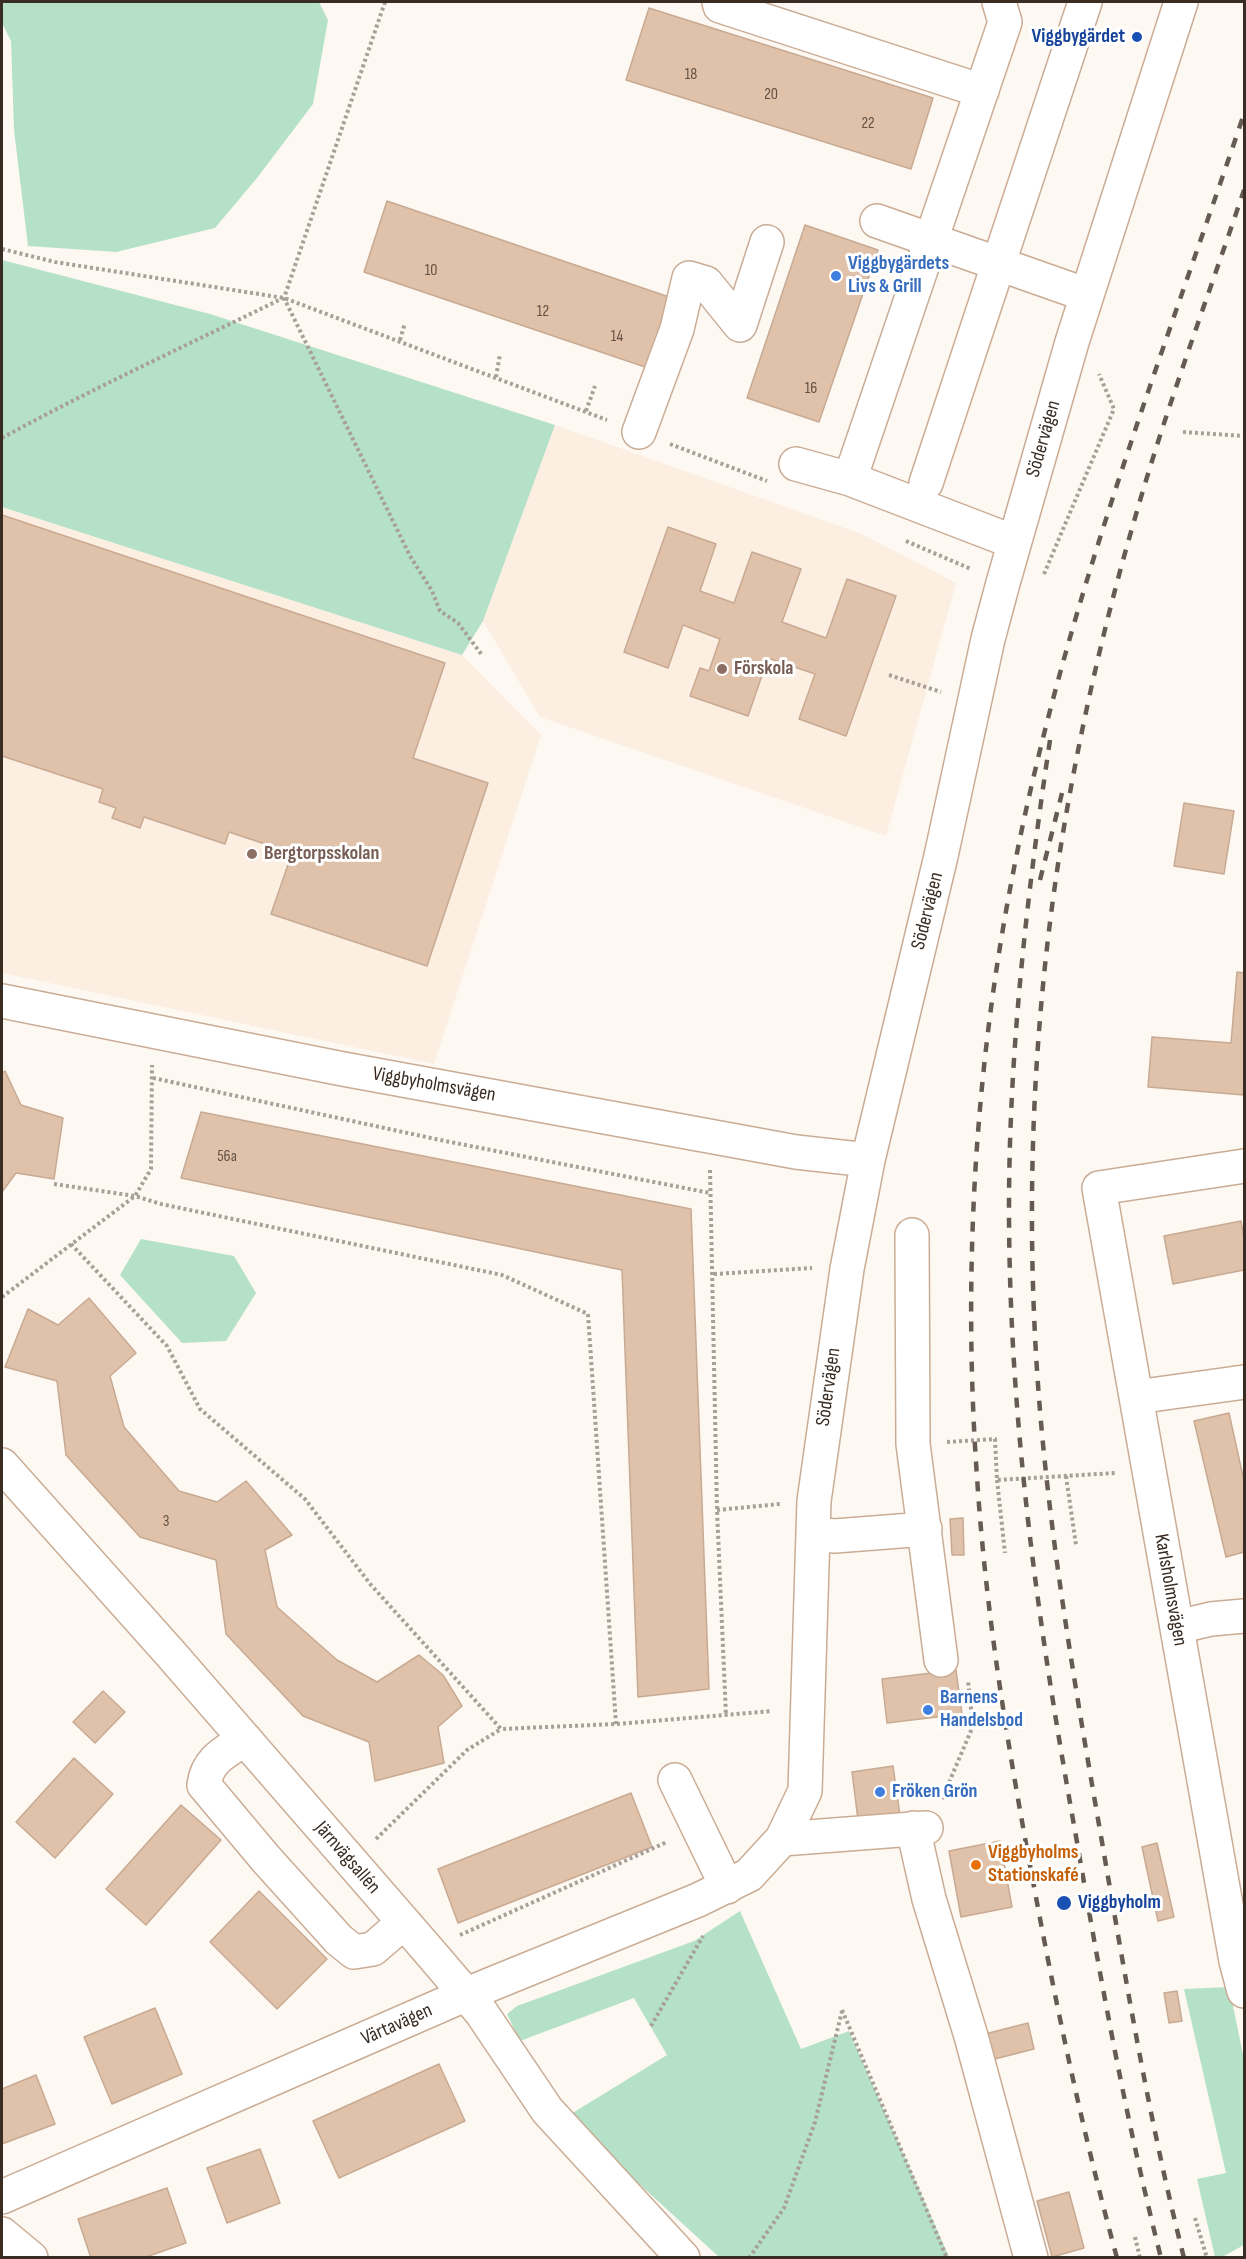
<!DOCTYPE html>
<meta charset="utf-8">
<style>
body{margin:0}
#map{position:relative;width:1246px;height:2259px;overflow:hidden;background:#fef8f3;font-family:"Sofia Sans Condensed",sans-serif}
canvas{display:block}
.frame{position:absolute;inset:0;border:3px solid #382c23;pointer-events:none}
</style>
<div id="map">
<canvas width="1246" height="2259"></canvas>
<div class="frame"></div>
</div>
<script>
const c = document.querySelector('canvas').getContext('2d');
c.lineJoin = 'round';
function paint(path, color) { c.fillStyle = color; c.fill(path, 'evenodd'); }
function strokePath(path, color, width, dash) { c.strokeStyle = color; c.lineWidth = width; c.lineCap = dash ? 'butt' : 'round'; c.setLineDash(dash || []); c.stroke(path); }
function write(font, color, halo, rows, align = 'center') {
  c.font = font + ' "Sofia Sans Condensed",sans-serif'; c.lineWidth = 6; c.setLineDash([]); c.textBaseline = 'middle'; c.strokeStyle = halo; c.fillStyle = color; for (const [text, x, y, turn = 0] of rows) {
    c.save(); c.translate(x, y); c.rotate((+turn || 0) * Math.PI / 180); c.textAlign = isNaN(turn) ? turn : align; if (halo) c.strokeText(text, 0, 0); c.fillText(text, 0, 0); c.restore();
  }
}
const built = new Path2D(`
 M555,425L862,534L956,583L886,836L540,717L483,621Z
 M2,507L462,655L541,735L434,1064L2,973Z`);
const green = new Path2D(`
 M2,2H319L328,20L313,104L257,178L215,228L116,252L28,246L14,130L11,41L2,23Z
 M2,260L210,314L555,425L483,621L462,655L2,507Z
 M141,1239L234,1256L256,1293L226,1341L182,1343L120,1275Z
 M740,1911L801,2049L849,2031L949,2257H719L566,2117L667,2055L634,1998L520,2041L507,2014L517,2006L694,1941Z
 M1229,1987L1244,2059V2245L1222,2257H1215L1197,2179L1226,2173L1184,1989Z`);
const building = new Path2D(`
 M649,8L933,98L911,169L626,80Z
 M387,201L678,300L654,370L364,272Z
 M805,225L878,250L819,422L747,398Z
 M2,515L445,663L413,758L488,783L427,966L271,914L292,853L229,832L225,844L144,817L140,828L112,818L116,808L99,802L103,789L2,756Z
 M668,527L716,544L700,591L734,603L752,552L801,569L782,622L826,638L847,579L896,596L846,736L799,719L815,674L768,658L748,716L690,696L700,668L709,671L720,639L683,625L668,668L624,652Z
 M1184,803L1234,811L1224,874L1174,866Z
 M1237,972L1244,973V1095L1148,1087L1152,1037L1231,1043Z
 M5,1071L21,1105L63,1118L54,1179L16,1173L2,1192V1073Z
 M201,1112L691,1209L709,1689L638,1697L622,1270L181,1178Z
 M1241,1221L1244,1238V1270L1173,1284L1164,1236Z
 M89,1298L136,1353L110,1376L124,1427L179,1491L217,1502L246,1481L292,1535L265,1550L277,1607L337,1660L377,1682L419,1655L443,1675L462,1706L438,1727L444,1763L375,1781L369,1742L303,1716L226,1634L216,1560L140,1537L66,1455L57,1381L5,1367L28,1309L58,1325Z
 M1229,1413L1244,1481V1552L1226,1557L1194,1421Z
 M963,1518L964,1555H952L950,1519Z
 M956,1670L962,1714L887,1723L882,1679Z
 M103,1691L125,1712L95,1743L73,1722Z
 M74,1758L113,1794L55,1858L16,1822Z
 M893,1766L900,1815L858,1820L852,1772Z
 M631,1793L652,1847L458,1923L438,1869Z
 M181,1805L221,1840L146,1925L106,1889Z
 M1000,1841L1012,1907L961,1917L949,1851Z
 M1157,1843L1174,1917L1158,1921L1142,1847Z
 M259,1891L327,1959L277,2009L210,1942Z
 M1177,1991L1182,2021L1169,2023L1164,1993Z
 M155,2008L182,2074L112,2104L84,2037Z
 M1028,2023L1034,2049L991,2060L985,2034Z
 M439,2064L465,2121L339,2178L313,2121Z
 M36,2075L55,2124L2,2144V2089Z
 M260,2149L280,2203L227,2223L207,2168Z
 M167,2188L186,2243L143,2258H91L78,2219Z
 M1069,2192L1084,2248L1052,2257L1037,2201Z`);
const path = new Path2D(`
 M385,2L284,298L410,556L432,591L440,611L458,623L482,655
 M2,249L55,262L284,298L607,420
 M400,340L405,323
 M496,377L500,354
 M586,411L595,386
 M1183,432L1244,436
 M2,438C93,388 190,344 283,298
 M670,444L767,481
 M906,541L971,569
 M1044,574L1114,409L1099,374
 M889,675L941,692
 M153,1078L440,1140L710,1193
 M710,1170L717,1510L726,1716
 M54,1184L135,1196L161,1204L502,1275L588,1314L616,1724
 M71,1244L167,1346L200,1409L305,1499L371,1585L501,1729L616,1724L772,1711
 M714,1274L812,1268
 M2,1297L135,1196L151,1169L152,1065
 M947,1442L995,1439L997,1480L1115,1473
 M1066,1476L1076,1545
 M997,1480L1005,1553
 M717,1510L780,1504
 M942,1799L973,1726L968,1681
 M376,1839L467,1750L501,1729
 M460,1935L667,1842
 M842,2010L947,2258
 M651,2026L703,1936
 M1195,2218L1207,2258
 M1135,2237L1140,2258
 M749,2258L784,2208L815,2122L842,2011`);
const minor = new Path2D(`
 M719,2L720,6L982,91
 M877,221L1087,295
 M639,432L677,329L689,278L706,283L740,325L767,242
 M796,464L850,479L1014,542
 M850,479L1005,22L999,2
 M926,483L1085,2
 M2,1001L343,1069L796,1152L868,1160
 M1244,1166L1099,1188L1236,1961L1244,1991
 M912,1235L913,1444L941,1660
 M1136,1397L1244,1382
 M2,1465L170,1653L428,1950L481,2012L547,2110L683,2258
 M813,1534L835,1536L925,1529
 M1177,1627L1211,1619L1244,1616
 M245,1739C225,1752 207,1760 204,1785L266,1859L339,1940L354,1952L373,1949L403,1923
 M675,1780L727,1887
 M913,1828L929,1899L971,2036L1031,2258
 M782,1839L926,1828
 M2,2197L467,1994L698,1900L749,1875L782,1839L805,1791L814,1501L847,1269L868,1160L941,856L988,639L1003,583L1072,342L1181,2
 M2,2234L31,2258`);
const rail = new Path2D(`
 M1050,740C1027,894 1009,1052 1009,1208C1009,1422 1039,1632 1077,1842C1101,1982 1126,2120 1161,2258
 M1040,880L1062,793
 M1117,2258C1084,2137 1058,2015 1035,1892C1009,1754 986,1617 977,1477C963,1280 974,1078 1011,884C1060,620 1158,368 1244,114
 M1184,2258C1149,2120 1126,1981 1102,1842C1079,1710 1056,1577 1043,1444C1023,1238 1030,1025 1065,821C1083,716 1107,613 1137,511C1168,403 1208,297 1244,190`);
const markers = [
 [1137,37,6,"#1a4fb4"],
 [836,276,6,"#3f7fe0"],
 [722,669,6,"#8d6e63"],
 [252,854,6,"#8d6e63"],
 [928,1710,6,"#3f7fe0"],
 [880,1792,6,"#3f7fe0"],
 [976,1865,6,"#e8710a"],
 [1064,1903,8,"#1a4fb4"]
];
const numberNames = [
 ["18",691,75],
 ["20",771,95],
 ["22",868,124],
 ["10",431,271],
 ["12",543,312],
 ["14",617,337],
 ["16",811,389],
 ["56a",227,1157],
 ["3",166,1522]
];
const transitNames = [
 ["Viggbygärdet",1125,37],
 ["Viggbyholm",1078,1903,"left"]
];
const shopNames = [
 ["Viggbygärdets",848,264],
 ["Livs & Grill",848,287],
 ["Barnens",940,1698],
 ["Handelsbod",940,1721],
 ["Fröken Grön",892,1792]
];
const streetNames = [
 ["Södervägen",1044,439,-74],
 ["Södervägen",928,911,-76],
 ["Viggbyholmsvägen",434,1085,10],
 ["Södervägen",829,1387,-82],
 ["Karlsholmsvägen",1170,1590,80],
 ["Järnvägsallén",347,1858,49],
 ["Värtavägen",397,2025,-24]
];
const educationNames = [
 ["Förskola",734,669],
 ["Bergtorpsskolan",264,854]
];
const foodNames = [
 ["Viggbyholms",988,1853],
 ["Stationskafé",988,1876]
];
paint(built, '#fdeee2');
paint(green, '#b5e1c9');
paint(building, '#e0c1a9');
strokePath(building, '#c8aa93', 1.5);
strokePath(minor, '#caac95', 36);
strokePath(path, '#a79f98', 4, [3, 3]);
strokePath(minor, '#fff', 33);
strokePath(rail, '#665b53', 4.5, [10, 10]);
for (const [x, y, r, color] of markers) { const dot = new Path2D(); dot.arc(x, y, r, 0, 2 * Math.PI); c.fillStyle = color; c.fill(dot); strokePath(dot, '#fff', 2); }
write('16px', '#625144', null, numberNames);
write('bold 20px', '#164399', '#fff', transitNames, 'right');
write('bold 20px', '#366cbe', '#fff', shopNames, 'left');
write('20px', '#382c23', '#fff', streetNames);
write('bold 20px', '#785e54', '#fff', educationNames, 'left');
write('bold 20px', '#c56008', '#fff', foodNames, 'left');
</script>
